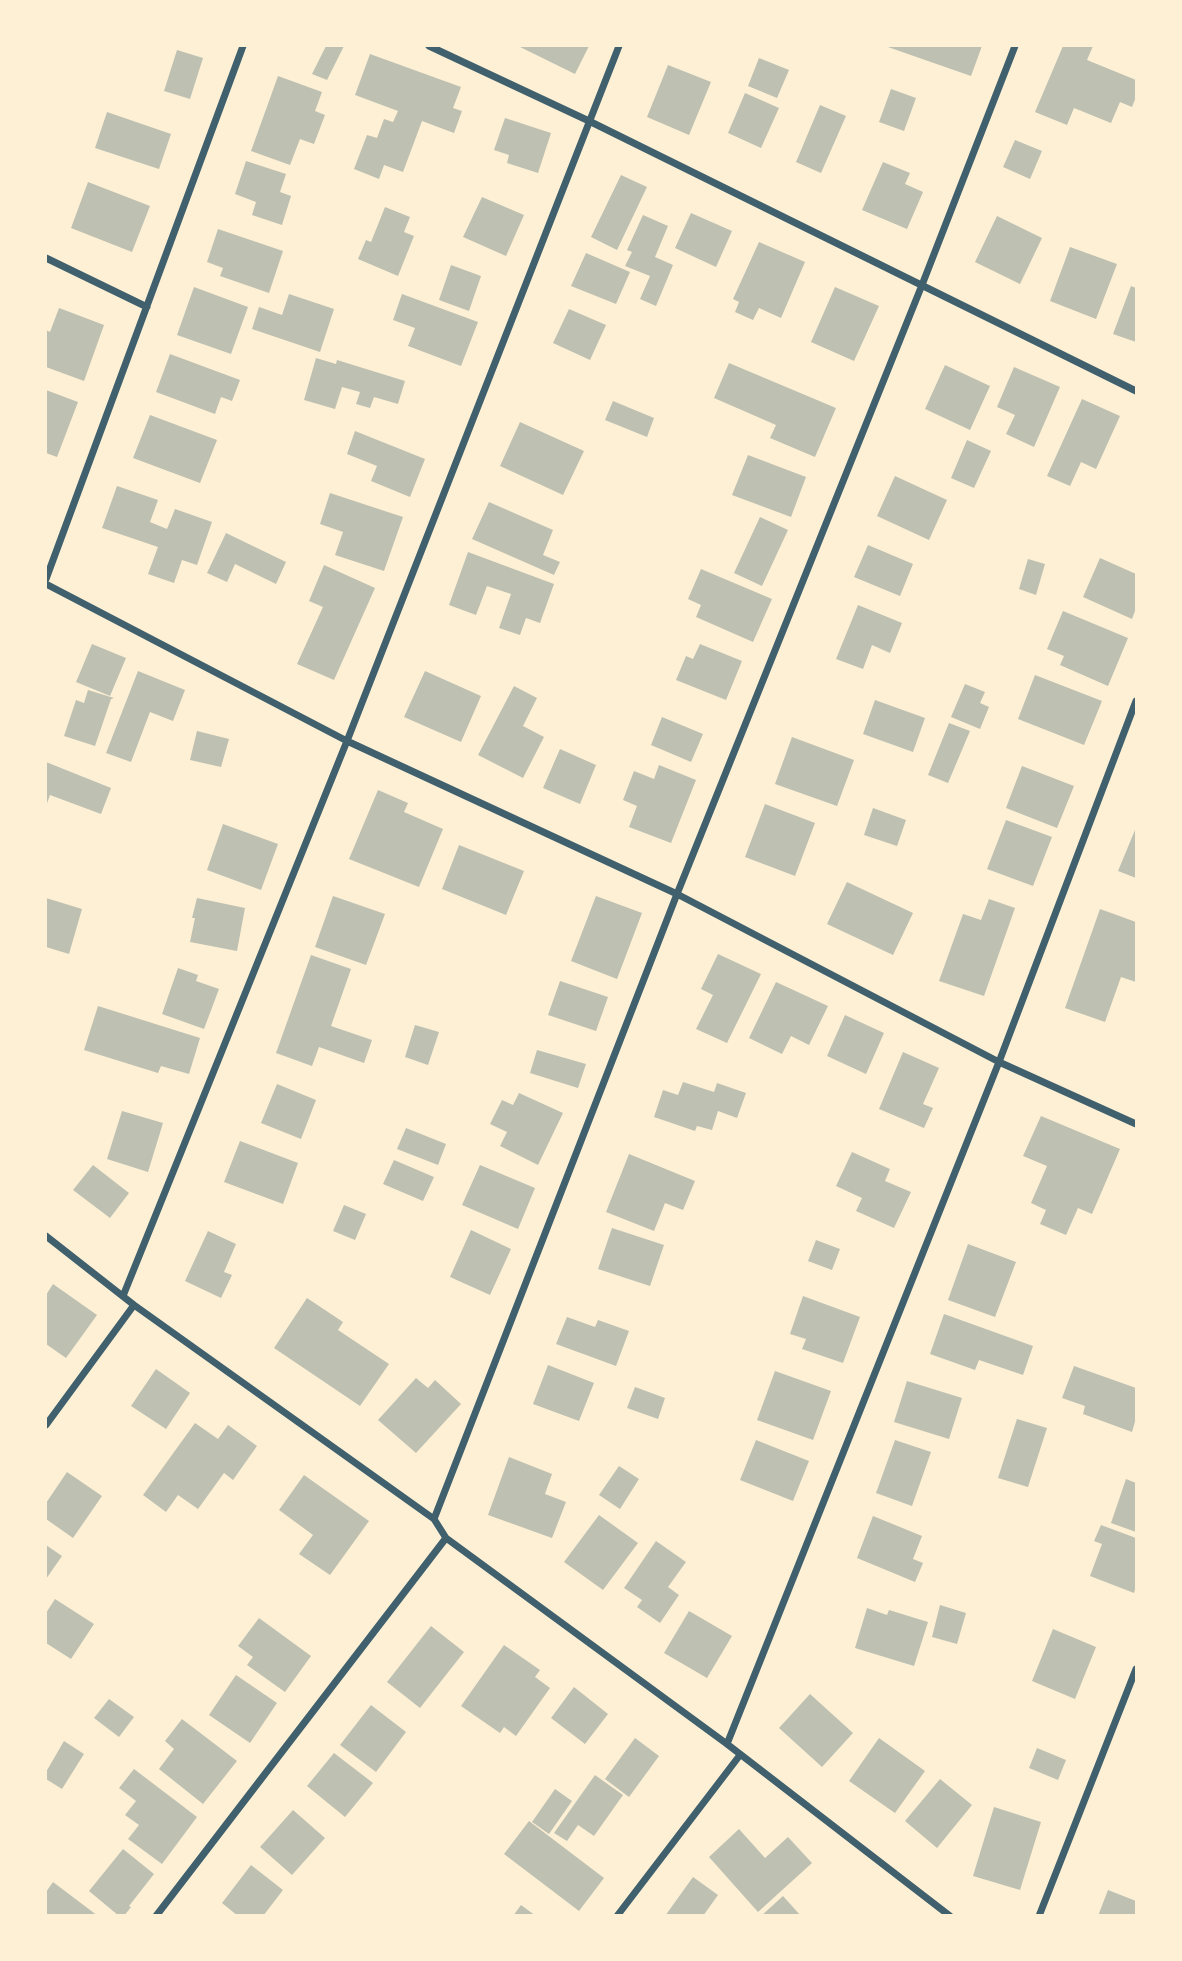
<!DOCTYPE html>
<style>
body{margin:0}
#map{position:relative;width:1182px;height:1961px;overflow:hidden;background:#fdf0d5;font-family:Signika,sans-serif}
canvas{display:block}
.frame{position:absolute;inset:0;border:47px solid #fdf0d5;pointer-events:none}
</style>
<div id="map">
<canvas width="1182" height="1961"></canvas>
<div class="frame"></div>
</div>
<script>
const c = document.querySelector('canvas').getContext('2d');
c.lineJoin = 'round';
function paint(path, color) { c.fillStyle = color; c.fill(path, 'evenodd'); }
function strokePath(path, color, width, dash) { c.strokeStyle = color; c.lineWidth = width; c.lineCap = dash ? 'butt' : 'round'; c.setLineDash(dash || []); c.stroke(path); }
const building = new Path2D(`
 M326,46H344L327,80L312,74Z
 M518,46H589L575,74Z
 M885,46H982L971,76Z
 M1063,46H1093L1087,60L1136,80V97L1132,107L1120,102L1111,123L1074,108L1067,125L1035,112Z
 M177,50L203,58L190,99L164,91Z
 M370,54L461,87L453,108L462,111L454,133L422,121L403,172L384,165L379,179L354,169L367,135L377,138L384,119L393,122L398,111L355,95Z
 M759,58L789,70L777,98L748,86Z
 M668,65L711,82L689,135L647,117Z
 M278,76L322,92L315,111L325,115L314,144L300,139L290,165L251,151Z
 M891,89L916,98L904,131L879,122Z
 M745,93L779,108L761,148L728,133Z
 M820,105L846,116L821,173L796,162Z
 M107,112L171,134L159,169L95,148Z
 M505,118L551,133L538,173L507,163L509,155L494,150Z
 M1015,140L1042,151L1030,179L1003,167Z
 M246,161L286,174L280,192L291,196L282,225L252,215L256,202L235,194Z
 M883,162L910,173L905,184L923,192L907,229L862,210Z
 M621,175L647,187L617,250L591,237Z
 M88,182L150,206L132,252L71,228Z
 M482,197L524,215L506,256L463,237Z
 M385,207L410,217L404,232L414,236L398,276L358,259L366,240L371,242Z
 M691,213L732,231L716,267L675,248Z
 M643,215L668,226L655,257L673,265L656,306L640,299L650,276L625,266L632,252L627,250Z
 M997,216L1042,238L1020,284L975,262Z
 M218,229L283,251L269,293L220,276L223,268L207,262Z
 M759,242L805,262L781,318L759,308L753,320L735,312L739,302L733,299Z
 M1070,247L1117,264L1096,319L1050,301Z
 M586,253L630,272L616,304L571,286Z
 M451,265L481,276L469,311L439,300Z
 M1131,286L1136,288V342L1113,334Z
 M194,287L248,307L231,354L177,335Z
 M835,287L879,306L854,361L811,342Z
 M289,294L334,309L320,352L252,329L259,307L282,315Z
 M402,294L478,322L461,366L408,346L415,328L393,320Z
 M59,308L104,325L84,381L46,367V330L50,332Z
 M569,309L606,325L590,360L553,343Z
 M170,354L240,380L232,401L221,397L215,414L156,392Z
 M316,358L336,364L337,360L405,381L398,404L374,397L370,408L356,404L360,392L342,387L335,409L304,400Z
 M729,363L836,408L815,457L770,438L776,425L714,398Z
 M945,365L990,386L970,430L925,409Z
 M1014,367L1060,387L1034,447L1006,434L1015,415L997,407Z
 M46,390L78,402L57,457L46,453Z
 M1082,399L1120,416L1096,469L1081,462L1070,486L1047,476Z
 M613,401L654,418L647,437L605,420Z
 M150,415L217,440L200,483L133,458Z
 M520,422L584,451L563,495L500,466Z
 M355,431L425,459L410,497L371,481L377,466L347,454Z
 M967,440L991,451L974,488L951,478Z
 M748,455L806,477L791,517L732,495Z
 M895,476L947,500L929,540L877,516Z
 M117,486L158,500L150,522L167,529L175,509L212,522L197,565L182,560L174,583L148,574L158,547L102,528Z
 M330,493L403,517L384,571L335,555L343,532L320,524Z
 M489,502L553,530L543,555L560,562L554,575L472,539Z
 M760,517L788,530L762,586L734,573Z
 M226,533L286,562L276,584L235,564L227,582L207,573Z
 M868,545L913,564L900,596L854,577Z
 M468,552L554,584L540,623L526,618L520,635L499,628L511,594L487,586L476,615L449,605Z
 M1100,558L1136,574V608L1132,619L1083,597Z
 M1028,559L1045,564L1036,595L1019,589Z
 M324,565L375,588L334,680L297,664L323,607L309,601Z
 M701,569L772,599L753,642L696,617L701,605L688,599Z
 M858,605L902,623L890,653L872,645L863,669L836,659Z
 M1063,611L1128,638L1108,686L1060,665L1064,656L1047,649Z
 M92,644L126,658L110,696L76,682Z
 M700,644L742,661L726,700L676,680L686,656L693,659Z
 M138,671L185,690L173,721L150,712L131,762L106,753Z
 M425,671L481,696L461,742L404,717Z
 M1035,675L1102,701L1084,745L1018,719Z
 M965,684L985,692L980,703L989,707L980,729L951,717Z
 M514,686L537,698L523,726L544,737L523,778L478,755Z
 M88,690L114,698L111,699L95,746L64,736L76,700L84,703Z
 M875,700L925,718L913,752L863,734Z
 M662,717L703,734L691,762L651,745Z
 M949,723L970,731L948,783L928,775Z
 M197,731L229,739L221,767L190,760Z
 M792,737L854,760L837,806L775,784Z
 M560,749L596,765L580,804L543,788Z
 M46,762L111,788L101,814L50,795L46,806Z
 M659,765L696,780L671,843L629,827L637,806L623,800L634,771L654,779Z
 M1022,766L1074,786L1057,828L1006,808Z
 M378,790L408,803L404,812L443,829L419,887L349,859Z
 M765,804L815,823L795,876L745,857Z
 M873,808L906,820L897,846L864,835Z
 M1006,820L1052,837L1033,886L987,869Z
 M223,824L278,844L261,890L207,870Z
 M1135,830L1136,831V878L1118,871Z
 M459,845L524,871L506,915L442,889Z
 M847,882L913,913L893,955L827,924Z
 M333,896L385,914L366,965L315,947Z
 M596,896L642,913L617,979L571,961Z
 M46,898L82,909L69,954L46,947Z
 M197,898L245,908L237,951L190,942L195,918H192Z
 M989,899L1015,908L984,996L939,981L963,914L981,920Z
 M1100,909L1136,922V982L1121,977L1105,1022L1065,1008Z
 M718,954L761,974L727,1043L696,1029L713,995L701,989Z
 M311,955L351,969L331,1026L372,1040L364,1063L319,1047L312,1066L276,1053Z
 M178,968L198,975L196,981L219,989L204,1029L162,1014Z
 M560,981L608,997L596,1031L548,1015Z
 M776,982L828,1006L809,1045L791,1036L782,1054L749,1038Z
 M98,1006L200,1038L189,1074L161,1066L158,1073L84,1050Z
 M845,1015L884,1033L866,1074L827,1056Z
 M415,1025L439,1032L428,1065L405,1057Z
 M537,1050L586,1064L578,1088L530,1073Z
 M903,1052L939,1068L923,1104L933,1108L924,1128L879,1109Z
 M683,1082L714,1092L717,1083L746,1093L737,1118L718,1111L712,1130L697,1126L695,1131L654,1117L663,1090L678,1095Z
 M277,1084L316,1100L301,1139L261,1123Z
 M519,1093L563,1113L538,1165L500,1146L507,1132L490,1124L502,1100L513,1105Z
 M122,1111L163,1123L148,1172L107,1159Z
 M1041,1116L1120,1149L1092,1214L1078,1208L1066,1235L1040,1224L1046,1210L1031,1203L1047,1166L1023,1156Z
 M406,1128L446,1144L438,1165L397,1149Z
 M240,1141L298,1163L283,1204L224,1182Z
 M852,1152L890,1169L885,1181L911,1192L894,1228L856,1211L862,1198L836,1186Z
 M629,1154L695,1181L683,1210L665,1203L654,1231L606,1212Z
 M394,1160L434,1177L423,1201L383,1184Z
 M93,1165L129,1193L110,1218L73,1190Z
 M480,1165L535,1188L518,1229L462,1205Z
 M344,1205L366,1214L355,1240L333,1231Z
 M612,1228L664,1245L650,1286L598,1269Z
 M471,1230L511,1249L490,1295L450,1277Z
 M208,1231L236,1244L224,1272L232,1275L221,1298L185,1281Z
 M816,1240L840,1249L832,1270L808,1261Z
 M968,1244L1016,1262L995,1317L948,1300Z
 M53,1284L97,1315L66,1358L46,1344V1295Z
 M803,1296L860,1317L843,1363L802,1349L806,1339L790,1334Z
 M307,1298L343,1322L338,1330L389,1364L360,1406L274,1348Z
 M944,1314L1033,1346L1023,1375L979,1360L975,1370L930,1354Z
 M567,1317L595,1327L598,1320L629,1331L616,1366L556,1344Z
 M548,1365L594,1383L579,1421L533,1404Z
 M1074,1366L1136,1388V1418L1132,1432L1083,1414L1085,1406L1062,1398Z
 M156,1369L190,1393L166,1429L131,1406Z
 M775,1371L831,1391L813,1440L757,1420Z
 M416,1378L428,1388L435,1380L461,1404L416,1453L378,1420Z
 M907,1381L962,1398L949,1439L894,1422Z
 M635,1387L665,1398L658,1419L627,1408Z
 M1017,1419L1047,1428L1028,1487L998,1478Z
 M195,1423L218,1439L228,1425L257,1446L233,1480L224,1473L198,1509L178,1495L166,1512L143,1495Z
 M756,1440L809,1461L793,1501L740,1480Z
 M895,1440L931,1452L912,1506L876,1493Z
 M509,1457L552,1474L545,1494L566,1502L552,1538L488,1515Z
 M619,1466L639,1479L620,1509L599,1495Z
 M67,1472L102,1496L73,1538L46,1519V1503Z
 M304,1475L369,1521L330,1575L299,1554L313,1535L279,1510Z
 M1126,1479L1136,1483V1532L1111,1523Z
 M599,1515L638,1543L603,1590L564,1562Z
 M873,1516L922,1536L913,1559L923,1563L915,1582L857,1558Z
 M1101,1525L1136,1538V1586L1134,1593L1090,1576L1102,1544L1094,1541Z
 M656,1541L686,1562L668,1587L679,1595L660,1623L637,1607L642,1600L624,1588Z
 M46,1545L62,1556L46,1579Z
 M55,1599L94,1624L71,1659L46,1643V1613Z
 M940,1605L966,1613L957,1644L932,1637Z
 M867,1608L887,1615L889,1610L928,1622L914,1666L855,1648Z
 M689,1611L732,1636L707,1678L664,1653Z
 M259,1618L311,1656L285,1692L247,1665L253,1657L238,1646Z
 M431,1626L464,1652L420,1708L387,1682Z
 M1053,1629L1096,1647L1075,1699L1032,1681Z
 M504,1645L540,1670L535,1677L550,1688L516,1736L504,1727L500,1733L461,1706Z
 M236,1675L277,1703L250,1743L209,1715Z
 M574,1687L608,1714L585,1744L551,1718Z
 M810,1694L853,1733L822,1767L779,1728Z
 M109,1699L134,1717L119,1737L94,1718Z
 M371,1705L406,1732L376,1772L340,1745Z
 M182,1719L237,1761L203,1804L159,1769L174,1749L165,1741Z
 M635,1738L659,1756L629,1797L605,1779Z
 M879,1738L925,1771L895,1813L849,1781Z
 M64,1741L84,1754L62,1789L46,1779V1772Z
 M1037,1748L1066,1760L1058,1780L1029,1768Z
 M334,1753L373,1783L345,1817L307,1786Z
 M134,1769L197,1817L162,1864L128,1839L139,1825L125,1815L136,1801L119,1788Z
 M595,1775L623,1795L594,1836L578,1825L567,1841L554,1833Z
 M940,1779L972,1805L937,1848L905,1821Z
 M555,1789L572,1801L549,1834L532,1822Z
 M994,1807L1041,1822L1020,1890L973,1876Z
 M293,1810L325,1838L292,1875L260,1847Z
 M529,1821L604,1878L579,1911L504,1854Z
 M739,1829L765,1858L788,1837L812,1863L758,1912L709,1857Z
 M123,1849L154,1874L129,1906L131,1907L124,1916H119L89,1891Z
 M251,1865L283,1890L263,1916H238L222,1903Z
 M693,1877L718,1895L703,1916H665Z
 M53,1882L98,1916H46V1892Z
 M1108,1890L1136,1901V1916H1098Z
 M783,1896L801,1916H761Z
 M521,1905L536,1916H513Z`);
const minor = new Path2D(`
 M429,46L589,121L1136,391
 M46,258L147,307
 M46,579L243,46
 M46,584L347,741L677,894L999,1062L1136,1124
 M46,1236L134,1305L434,1519L446,1538L727,1744L950,1916
 M123,1296L347,741L619,46
 M46,1425L134,1305
 M434,1519L677,894L922,285L1015,46
 M727,1744L999,1062L1136,701
 M156,1916L446,1538
 M617,1916L740,1755
 M1039,1916L1136,1669`);
paint(building, '#bec0b2');
strokePath(minor, '#3f606c', 7);
</script>
